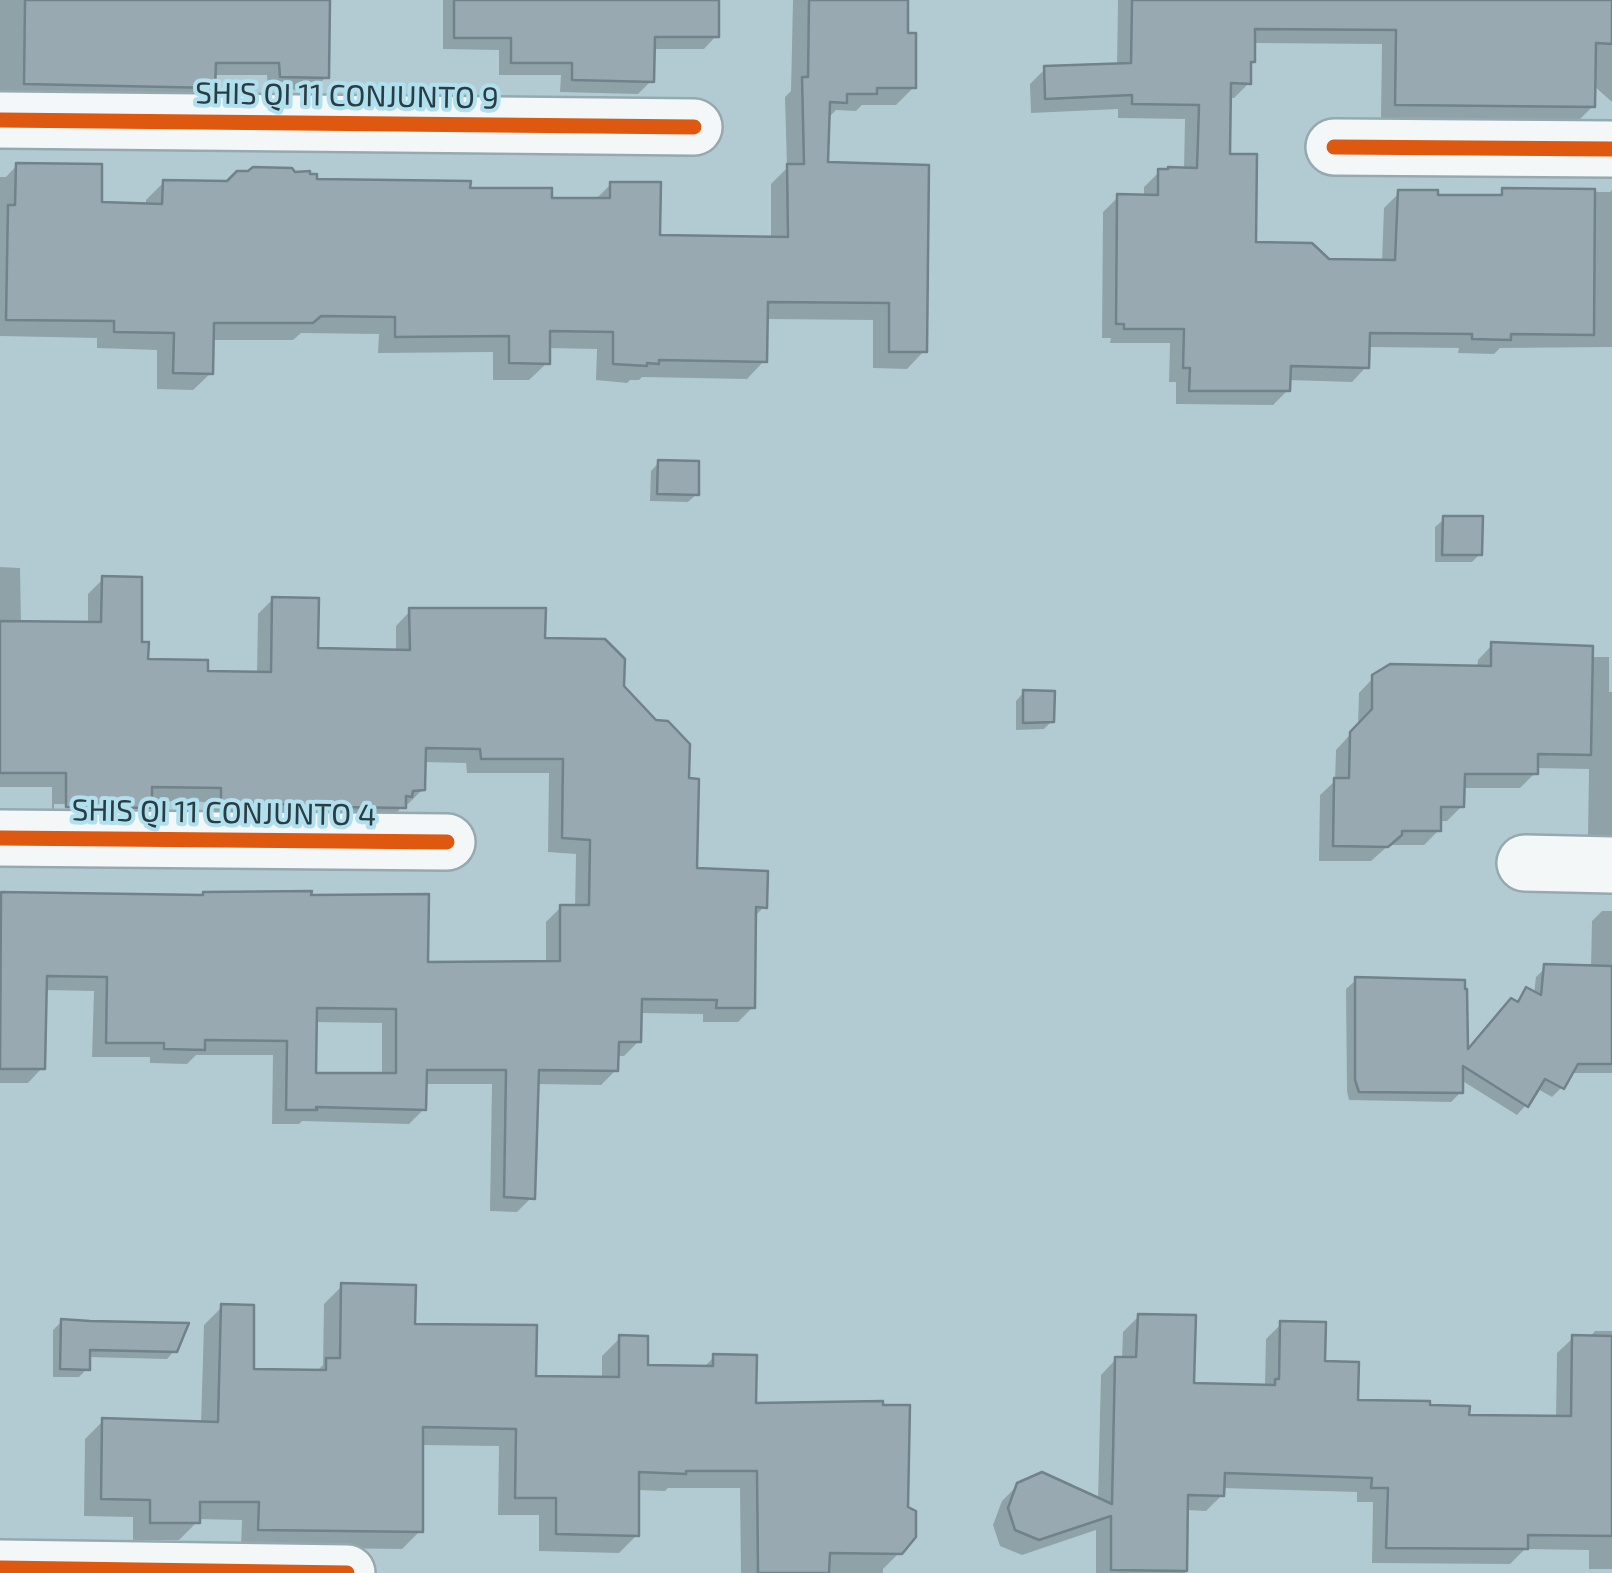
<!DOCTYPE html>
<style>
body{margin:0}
canvas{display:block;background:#b2cbd2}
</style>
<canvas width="1612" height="1573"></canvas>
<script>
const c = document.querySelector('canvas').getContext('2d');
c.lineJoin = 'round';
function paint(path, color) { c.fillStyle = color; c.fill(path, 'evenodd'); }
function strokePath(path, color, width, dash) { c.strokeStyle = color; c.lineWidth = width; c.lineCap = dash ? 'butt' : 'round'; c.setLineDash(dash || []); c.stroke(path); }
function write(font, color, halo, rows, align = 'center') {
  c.font = font + ' "Exo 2",sans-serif'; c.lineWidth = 8; c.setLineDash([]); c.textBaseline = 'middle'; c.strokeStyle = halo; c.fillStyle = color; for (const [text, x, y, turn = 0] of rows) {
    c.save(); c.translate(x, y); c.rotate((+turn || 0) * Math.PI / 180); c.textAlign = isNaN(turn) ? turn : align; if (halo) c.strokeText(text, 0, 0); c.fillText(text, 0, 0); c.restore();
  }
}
const shadow = new Path2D(`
 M0,0H327L326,77L313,90L268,89L267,75H213V87L199,100L12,97V91H0Z
 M443,0H717L716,36L704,49H652L651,81L638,94L560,92L561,75H499V50L443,49Z
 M793,0H905V35L914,87L896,105H862L856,111L836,110L827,119L825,164L924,351L907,369L873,368V320L765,319L764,361L747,379L642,377L639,380H630L627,383L596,380L597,349L547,348V363L529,380H493V352L378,353L379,334L301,333L293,340H211V373L193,390L157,389V350L97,348V338L0,336V177H6L17,165L99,205L146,206V200L164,182H314L467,190L549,200H595L611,184L658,238L771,239V184L787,168L785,97L791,91Z
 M1118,0H1612V102L1593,85V106L1578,121L1381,119L1382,44L1253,43L1249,83L1234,98H1228L1227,157L1253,244L1328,261L1382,262L1384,208L1399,193L1435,197L1496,198L1503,191L1610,192L1612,190V347L1500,348L1494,354L1458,353L1459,348L1367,347L1366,367L1352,382L1288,380V390L1273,405L1176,404V382H1169L1170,343H1110L1111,338H1102L1103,212L1118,197H1144V187L1159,172L1184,170L1185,119L1118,118V109L1031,113L1030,84L1045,69L1117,66Z
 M659,462L697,494L688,502L650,501L651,471Z
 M1444,519L1480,554L1472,562H1435V527Z
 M0,567L20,568L21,624H88V594L103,579L139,644L146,662L205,674H257L258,614L273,599L315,650L396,652V626L410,611L543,640L622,687L687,780L694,871L764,907L753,918V1007L738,1022H703V1014L639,1013V1041L624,1056H616V1070L601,1085L536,1084L532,1197L517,1212L490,1211L492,1084H425L424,1109L409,1124L302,1121L299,1124H272L273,1055H196L187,1064L150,1063V1057H92L94,991L44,990L42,1068L28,1083H0V895L309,897L426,965L546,963V922L561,907L575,908L576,854L548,852L549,773H467L466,763L423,762V789L408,804H404L389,822L207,817V802L149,801V807L134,822L52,821V787H0ZM54,804L138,805V810L54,809ZM314,1022L382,1023V1075H314Z
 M1492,645L1590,657H1609V692H1612V837L1588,836L1589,769L1535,768V773L1520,788H1462V806L1447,821H1439V830L1424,845H1389L1371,861H1319L1320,795L1335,781L1336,750L1358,726L1359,693L1374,677L1477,668L1478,660Z
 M1024,692L1052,721L1044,729L1016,730V701Z
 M1602,911H1612V1073H1570L1562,1087L1552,1097L1536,1088L1526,1105L1517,1115L1461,1080V1092L1451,1102L1349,1100L1347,1091L1346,989L1356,980L1466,1054L1527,990L1534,994L1536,977L1546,967L1591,968L1592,921Z
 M342,1286L413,1327L534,1378L602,1379V1356L620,1338L645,1367L702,1369L714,1357L753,1406L900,1552L883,1569V1573H741L740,1488H668L665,1491L637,1490V1535L619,1553L539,1551V1515H498L499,1446L421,1445L420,1531L402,1549L241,1547L242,1520L197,1519V1522L179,1540H133V1517L84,1516L85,1439L103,1421L201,1424L204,1325L222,1307L251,1371L316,1372L323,1365L324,1304Z
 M1139,1316L1192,1385L1265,1387L1266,1339L1281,1324L1323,1363L1356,1402L1427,1408L1467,1418L1556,1419L1557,1353L1573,1338H1589L1595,1331H1612V1569H1589V1550L1525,1549L1510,1564L1372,1563L1373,1502H1357V1492L1222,1488V1495L1206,1511L1186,1510L1185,1573H1096V1530L1022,1555L1000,1546L993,1525L1002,1501L1018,1485L1098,1501L1101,1375L1116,1359H1122L1123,1332Z
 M62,1321L175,1350L167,1359L87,1357V1369L79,1377H53V1330Z`);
const building = new Path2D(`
 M25,0H330L329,78L280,77L279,63H216L215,88L24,84Z
 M454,0H719V37H655L654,82L572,80V63H511V38H454Z
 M809,0H908V33H916V88H877V94H847V103L830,102L828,162L929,165L927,352H889V303L768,302L767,362L659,360V364L647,363V366L613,364V332L550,331V364L509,363V336L395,337V317L321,316L313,323H214L213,374L173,373L174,333L114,332V321L6,320L8,205H15L16,163L102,164V202L162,204L163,180L227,181L237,171H248L253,167L292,168L295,172L310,171V174H317V179L471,181L470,188H552V198H610V182H661L660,235L788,237L787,164H804L802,77H808Z
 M1132,0H1612V44L1596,43L1595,107L1395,105L1396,30L1255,29V62H1251V84L1231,83L1230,154H1257L1256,242L1312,243L1329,259L1395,260L1398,190H1438V195H1502V188L1595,189L1594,335L1511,334V340L1472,339V334L1370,333L1369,368L1291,366L1290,391H1189L1190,368H1183L1184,329H1124V324H1116L1117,194L1158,195V169H1168V167L1197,168L1199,105L1132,104V95L1045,99L1044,66L1131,63Z
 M658,460L699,461V495L657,494Z
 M1443,516H1483L1482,555H1442Z
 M102,576L142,577V642H149L148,659L208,660V671L271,672L272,597L319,598L318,648L410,650L409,608H546L545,638L605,639L625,659L624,686L656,720L668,721L690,744L689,778L699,779L697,868L768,871L767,908L756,907L755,1008H716L717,1000L642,999L641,1042H619L618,1071L539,1070L535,1199L504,1197L506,1070H427L426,1110L316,1107L317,1110H286L287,1041L205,1040V1050L164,1049V1043H106L107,977L47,976L45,1069H0L1,892L203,895V892L312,891L311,895L429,894L428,962L560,961V905H589L590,840L562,838L563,759H481L480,749L426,748L425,790L413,791L412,797L406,796V808L336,807V805L221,803V788L152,787V808L66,807V773H0V621L101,622ZM317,1008L396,1009V1073H316Z
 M1491,642L1593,646L1591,755L1538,754V774H1465L1464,807H1441V831H1402V835L1388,847L1333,846L1334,778H1349L1350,732L1372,709V675L1390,664L1491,666Z
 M1023,690L1055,691L1054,722L1023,723Z
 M1544,964L1612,966V1064H1578L1564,1089L1545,1079L1528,1107L1463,1066V1093L1359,1092L1355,1080V977L1465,980V989H1467L1468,1049L1511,998L1518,1002L1526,987L1541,995Z
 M341,1283L416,1285L415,1324L537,1325L536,1376L619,1377V1335L648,1336V1365L713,1366V1354L757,1355L756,1403L883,1401V1405H910L908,1507L916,1511V1537L902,1554L830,1553L829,1573H758L757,1471H686V1474L639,1472V1536L556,1534V1498H515L516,1429L423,1427V1532L258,1530L259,1502H200V1523H150V1500L101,1499L102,1418L218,1422L221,1304L254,1305V1369L326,1370V1358H340Z
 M1138,1314L1196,1315L1194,1383L1275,1385V1379H1279L1280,1321L1326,1322L1325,1361L1359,1362L1358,1400L1430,1401V1405L1470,1406L1469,1415L1571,1416L1572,1335L1612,1336V1536L1528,1535V1549L1386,1548L1388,1488H1371L1372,1478L1225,1473L1224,1496L1188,1495L1187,1571L1111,1570V1516L1039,1540L1015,1530L1008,1508L1017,1483L1042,1472L1112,1504L1115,1357H1136Z
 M61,1319L90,1321L189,1323L177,1352L90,1350V1370L60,1369Z`);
const minor = new Path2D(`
 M0,120L694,127
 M1334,147L1612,149
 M0,838L447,842
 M1525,863L1612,865
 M0,1568L347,1573`);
const cycleway = new Path2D(`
 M0,120L694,127
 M1334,147L1612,149
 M0,838L447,842
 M0,1568L347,1573`);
const streetNames = [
 ["SHIS QI 11 CONJUNTO 9",347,96,1],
 ["SHIS QI 11 CONJUNTO 4",224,813,1]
];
paint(shadow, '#0003');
paint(building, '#98a9b1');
strokePath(building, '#71828a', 2.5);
strokePath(minor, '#95a9af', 60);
strokePath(minor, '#f3f7f8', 55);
strokePath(cycleway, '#de580f', 15);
write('30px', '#2a3d43', '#b0dfed', streetNames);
</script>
